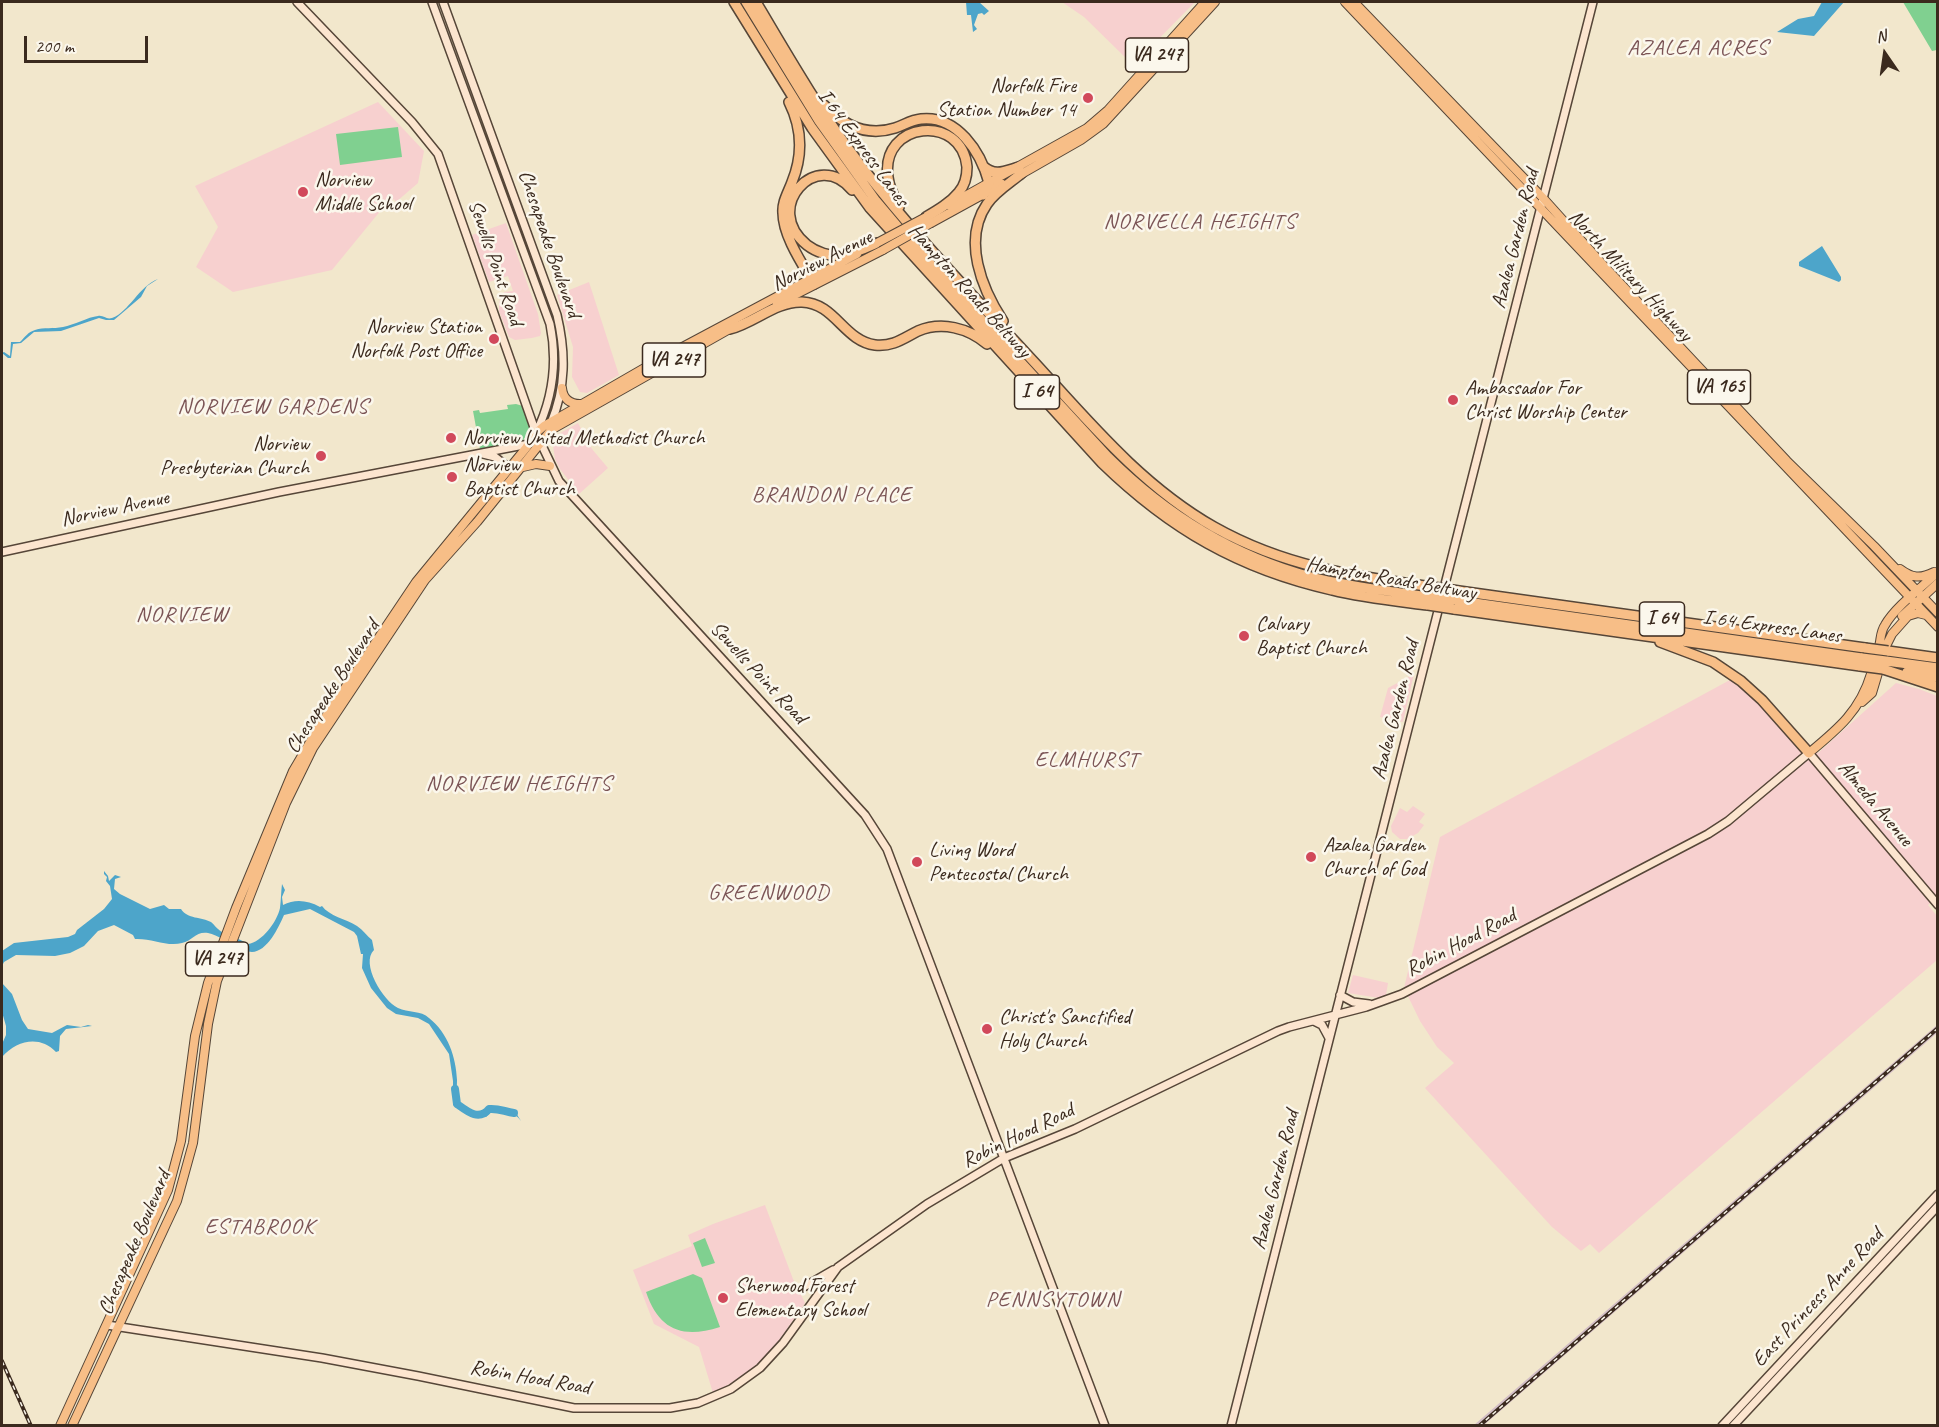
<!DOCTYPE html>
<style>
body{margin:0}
#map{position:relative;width:1939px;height:1427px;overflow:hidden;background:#f2e7cc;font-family:Caveat,sans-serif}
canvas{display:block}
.frame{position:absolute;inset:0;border:3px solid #3b2a1e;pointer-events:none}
.north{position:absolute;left:1855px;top:24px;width:60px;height:60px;-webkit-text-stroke:4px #fbf7ec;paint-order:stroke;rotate:347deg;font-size:16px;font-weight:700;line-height:24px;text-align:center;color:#3b2a1e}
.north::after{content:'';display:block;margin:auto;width:21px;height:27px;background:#3b2a1e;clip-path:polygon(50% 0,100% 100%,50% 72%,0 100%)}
.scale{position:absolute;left:24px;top:36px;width:124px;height:27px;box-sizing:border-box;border:3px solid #3b2a1e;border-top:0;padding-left:8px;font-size:18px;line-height:21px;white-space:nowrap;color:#3b2a1e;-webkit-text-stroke:4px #fbf7ec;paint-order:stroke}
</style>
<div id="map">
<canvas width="1939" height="1427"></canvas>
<div class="frame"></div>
<div class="north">N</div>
<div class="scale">200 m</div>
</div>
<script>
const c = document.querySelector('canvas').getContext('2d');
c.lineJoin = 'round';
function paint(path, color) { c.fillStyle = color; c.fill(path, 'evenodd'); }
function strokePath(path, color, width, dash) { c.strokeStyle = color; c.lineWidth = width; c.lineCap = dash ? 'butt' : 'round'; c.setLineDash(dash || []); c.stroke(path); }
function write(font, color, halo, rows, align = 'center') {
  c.font = font + ' Caveat,sans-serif'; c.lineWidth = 5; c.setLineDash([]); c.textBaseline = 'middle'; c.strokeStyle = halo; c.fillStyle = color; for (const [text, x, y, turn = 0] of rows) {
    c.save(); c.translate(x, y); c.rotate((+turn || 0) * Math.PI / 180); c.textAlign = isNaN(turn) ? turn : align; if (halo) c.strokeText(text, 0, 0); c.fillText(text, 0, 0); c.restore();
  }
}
const built = new Path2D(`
 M1062,2H1195L1133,65L1084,17Z
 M378,102L424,151L418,183L396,202L394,199L386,204L332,270L233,292L196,267L218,227L195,186Z
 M506,223L538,314L541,333L540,336L532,338L515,340L509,337L499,311V302L504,292L513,291L508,276L489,282L472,235Z
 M589,282L619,375L587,393L580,392L572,377L573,347L557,295Z
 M578,423L592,449L608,468L579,494L560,469L555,459L553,445V438L555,436Z
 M1414,674L1403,722L1380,717L1388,688Z
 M1741,674L1818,753L1896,683L1919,689L1937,696L1938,897L1928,905L1937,916V960L1599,1253L1590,1244L1581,1251L1552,1227L1425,1088L1454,1063L1437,1047L1420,1021L1404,988L1440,837Z
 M1413,806L1425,814L1419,822L1424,825L1418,833L1407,839H1400L1392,832L1391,826L1400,808L1407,812Z
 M1353,975L1388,983L1386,995L1379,998L1348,993Z
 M765,1205L793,1279L805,1303L776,1345L764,1358L741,1378L713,1393L699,1347L654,1324L633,1270L692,1246L688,1235L713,1224Z`);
const industrial = new Path2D(`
 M1937,1025V1033L1484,1425H1474Z`);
const green = new Path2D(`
 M1903,2H1937V50L1932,51Z
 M398,127L402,157L340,165L336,134Z
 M516,404L523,406L530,430L522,442L480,449L473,411L479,410L480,413L508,409L507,405Z
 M705,1238L715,1263L702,1267L693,1243Z
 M693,1274L702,1278L720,1327C682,1339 659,1330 646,1292Z`);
const water = new Path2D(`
 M966,2H979L989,11L984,15L982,13L978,14L974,25L977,29L973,32L971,15H967Z
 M1822,2H1844L1814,36L1777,32L1798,19L1814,16Z
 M1822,246L1841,277V280L1839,282L1799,266V262Z
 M158,279L147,286L141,297L114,320H106L99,318L61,331L34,332L21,343L13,344L11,358H8L2,353L4,352L10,356L11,342H20C25,337 28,332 35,330C44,327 53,329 63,327C74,325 88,317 98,316C104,315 106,320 112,318C129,312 139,286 158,279Z
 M104,871L108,876L109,881L115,875L121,877L124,876L115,879L114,889L120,894L150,909L164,905L169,909H181C187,919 202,917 211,922C214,924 215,927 218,929C223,935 240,938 248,944C262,942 277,922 280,908C281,900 281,892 282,884L285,890L282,897L283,905C295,899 307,900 320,907L322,906C329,916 346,919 357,926C363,930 367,936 372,940L374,950C360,963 383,1001 398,1008C408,1013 421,1010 429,1018C448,1033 456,1057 457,1080C457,1091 455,1098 460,1108L484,1115L488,1114L491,1107H498L516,1113L521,1121C515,1112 503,1109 493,1110L486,1117L484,1116L460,1109L453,1105V1081L449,1054L429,1024L418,1018L396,1014L387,1008L371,988L362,968L363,954H361L357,936L354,932L310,909L284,915C277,931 260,967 238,945C228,943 218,935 208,933C196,931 192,941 182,943C167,947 151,938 135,939L133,935L114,925L98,931L84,946L70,953L55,956L16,955L4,962L2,966V951L14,943L68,937L75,934L77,930L104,909L112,899L110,886L106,881L107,877L104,874Z
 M2,983L12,994L22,1020L28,1029L52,1033L67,1025L81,1027L88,1025L92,1026L66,1029L60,1036L59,1051L56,1052C40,1035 17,1040 2,1057V1044L6,1035V1026L2,1012Z`);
const river = new Path2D(`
 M455,1089L457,1104C468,1112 479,1121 489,1109C499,1108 505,1112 514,1113`);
const secondary = new Path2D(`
 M297,2L412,122L438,154L536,433L559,481L865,815L887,849L1105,1426
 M432,2L550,324C558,363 553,398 536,433
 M443,2L557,315C566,353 566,387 551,423
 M483,454L495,457L509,468
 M2,552L279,492L529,444
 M1443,592L1593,2
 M1340,995L1353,1002L1369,1004
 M1314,1021L1322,1025L1329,1038
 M802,1288L833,1270
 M107,1325L322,1358L418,1376L574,1408H670L698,1403L731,1389L760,1368L783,1343L838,1267L927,1204L1004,1158L1075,1129L1278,1031L1289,1027L1366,1007L1402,994L1708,834L1728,821L1809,753L1938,905
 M1231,1426L1440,603
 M1722,1426L1938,1194
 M1733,1426L1938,1206`);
const primary = new Path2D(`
 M1345,2L1938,627
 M1354,2L1543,198L1605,267L1787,461L1874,546L1938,613
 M1018,176L1081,140L1103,124L1215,2
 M949,205L1087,128L1108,110L1205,2
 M931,223L1002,184
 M777,304L883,250
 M562,388C563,399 570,404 580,404
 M523,467L536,464L550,466
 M1900,569C1912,578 1920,579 1934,572
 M1902,616L1938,583
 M1862,702L1872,693L1886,646L1892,634L1908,616L1918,613L1926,615
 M1809,753C1838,729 1860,711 1871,674C1874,664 1878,653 1880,642C1881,636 1881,631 1885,625C1895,607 1922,587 1938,572
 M60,1426L168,1190L181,1141L195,1036L208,983L236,908L293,771L320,725L416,582L526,448L536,433L544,426L660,359L857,254
 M72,1426L177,1201L193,1143L208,1024L217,981L286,803L313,748L425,580L477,522L551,430L735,326`);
const highway = new Path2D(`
 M734,2L812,128L870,208L1102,463C1170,529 1239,569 1332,590C1363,598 1396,601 1428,605
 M746,2L819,121L876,201L913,245L1108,457C1165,514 1233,556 1311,577C1350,587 1390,591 1429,597
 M756,2C789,58 822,115 862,167C915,236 976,299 1035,363C1090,423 1142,486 1214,527C1285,567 1353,576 1433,587
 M789,102C802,128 803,155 792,182C788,193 782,202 783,213C783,236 803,265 814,284
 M824,105C843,125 867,137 895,128C904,125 911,120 921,119C957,115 981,152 989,183L983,195
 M983,166C995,177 1005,171 1019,167
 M852,190C817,147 761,208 807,245C816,252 830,257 842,255C854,254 866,248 877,243
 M899,207C894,197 889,187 888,177C880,121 962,113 967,167C967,176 965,185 959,192C950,203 938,210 926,217
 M1003,321C982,289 962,240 987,204C996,191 1010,183 1022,173
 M730,329C754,323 776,301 802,302C835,303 844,341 875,345C893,347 904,338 918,331C942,321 968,328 987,344
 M1459,591L1865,648
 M1453,600L1862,658
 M1454,609L1860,666
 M1660,642L1713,662L1741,681L1762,700L1809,753
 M1888,651L1938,658
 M1886,661L1938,668
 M1883,669L1938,687
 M1907,672L1938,677`);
const rail = new Path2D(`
 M2,1361L31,1426
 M1479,1426L1938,1028`);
const primaryBridge = new Path2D(`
 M877,243L926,217
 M883,250L931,223`);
const highwayBridge = new Path2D(`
 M1433,587L1459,591
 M1429,597L1453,600
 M1428,605L1454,609
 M1865,648L1888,651
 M1862,658L1886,661
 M1860,666L1883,669`);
const markers = [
 [1088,98,6,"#d1495b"],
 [303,192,6,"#d1495b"],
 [494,339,6,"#d1495b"],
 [1453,400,6,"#d1495b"],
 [451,438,6,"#d1495b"],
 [321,456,6,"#d1495b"],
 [452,477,6,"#d1495b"],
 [1244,636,6,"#d1495b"],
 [1311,857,6,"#d1495b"],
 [917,862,6,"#d1495b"],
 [987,1029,6,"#d1495b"],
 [723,1298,6,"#d1495b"]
];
const shields = [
 [1157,55,63],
 [674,360,63],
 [1719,387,63],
 [1037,392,45],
 [1662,619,45],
 [217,959,63]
];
const shieldNames = [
 ["VA 247",1157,55],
 ["VA 247",674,360],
 ["VA 165",1719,387],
 ["I 64",1037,392],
 ["I 64",1662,619],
 ["VA 247",217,959]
];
const poiNames = [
 ["Norfolk Fire",1076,86,"right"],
 ["Station Number 14",1076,110,"right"],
 ["Norview",315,180],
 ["Middle School",315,204],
 ["Norview Station",482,327,"right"],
 ["Norfolk Post Office",482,351,"right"],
 ["Ambassador For",1465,388],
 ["Christ Worship Center",1465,412],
 ["Norview United Methodist Church",463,438],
 ["Norview",309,444,"right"],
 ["Presbyterian Church",309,468,"right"],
 ["Norview",464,465],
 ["Baptist Church",464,489],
 ["Calvary",1256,624],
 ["Baptist Church",1256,648],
 ["Azalea Garden",1323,845],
 ["Church of God",1323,869],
 ["Living Word",929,850],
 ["Pentecostal Church",929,874],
 ["Christ's Sanctified",999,1017],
 ["Holy Church",999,1041],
 ["Sherwood Forest",735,1286],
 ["Elementary School",735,1310]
];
const streetNames = [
 ["I 64 Express Lanes",863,148,54],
 ["Azalea Garden Road",1516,239,-76],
 ["Chesapeake Boulevard",549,244,71],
 ["Norview Avenue",822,261,-27],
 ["Sewells Point Road",495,263,71],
 ["North Military Highway",1630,276,47],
 ["Hampton Roads Beltway",969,291,48],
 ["Norview Avenue",115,509,-12],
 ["Hampton Roads Beltway",1391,579,10],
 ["I 64 Express Lanes",1772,627,8],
 ["Sewells Point Road",758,673,47],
 ["Chesapeake Boulevard",333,687,-57],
 ["Azalea Garden Road",1396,710,-76],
 ["Almeda Avenue",1875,804,50],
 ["Robin Hood Road",1461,943,-28],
 ["Robin Hood Road",1018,1136,-26],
 ["Azalea Garden Road",1276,1180,-76],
 ["Chesapeake Boulevard",135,1243,-67],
 ["East Princess Anne Road",1818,1298,-47],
 ["Robin Hood Road",530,1378,10]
];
const neighbourhoodNames = [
 ["AZALEA ACRES",1698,48],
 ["NORVELLA HEIGHTS",1200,222],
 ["NORVIEW GARDENS",273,407],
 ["BRANDON PLACE",832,495],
 ["NORVIEW",182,615],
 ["ELMHURST",1087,760],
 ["NORVIEW HEIGHTS",519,784],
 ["GREENWOOD",769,893],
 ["ESTABROOK",260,1227],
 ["PENNSYTOWN",1053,1300]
];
paint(built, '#f7d0cf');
paint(industrial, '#d2bec5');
paint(green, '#80d090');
paint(water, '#4da5ca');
strokePath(river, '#4da5ca', 8);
strokePath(secondary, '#564638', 10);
strokePath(primary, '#564638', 10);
strokePath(highway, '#564638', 12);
strokePath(secondary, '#fce5cf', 7);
strokePath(primary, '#f7be87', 8);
strokePath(highway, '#f7be87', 9);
strokePath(rail, '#3b2a1e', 4);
strokePath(rail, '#fbf7ec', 1.5, [4.5]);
strokePath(primaryBridge, '#564638', 10, []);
strokePath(highwayBridge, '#564638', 12, []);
strokePath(primaryBridge, '#f7be87', 8);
strokePath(highwayBridge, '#f7be87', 9);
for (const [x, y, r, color] of markers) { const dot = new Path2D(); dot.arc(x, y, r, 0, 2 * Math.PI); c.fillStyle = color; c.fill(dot); strokePath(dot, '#fbf7ec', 2); }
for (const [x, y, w] of shields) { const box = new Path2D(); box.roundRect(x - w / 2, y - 17, w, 34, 4.5); c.fillStyle = '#fbf7ec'; c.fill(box); strokePath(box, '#3b2a1e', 1.5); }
write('bold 20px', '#3b2a1e', null, shieldNames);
write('21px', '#3b2a1e', '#fbf7ec', poiNames, 'left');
write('21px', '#3b2a1e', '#fbf7ec', streetNames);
c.letterSpacing = '1.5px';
write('22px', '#7b5455', '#fbf7ec', neighbourhoodNames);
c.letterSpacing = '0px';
</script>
